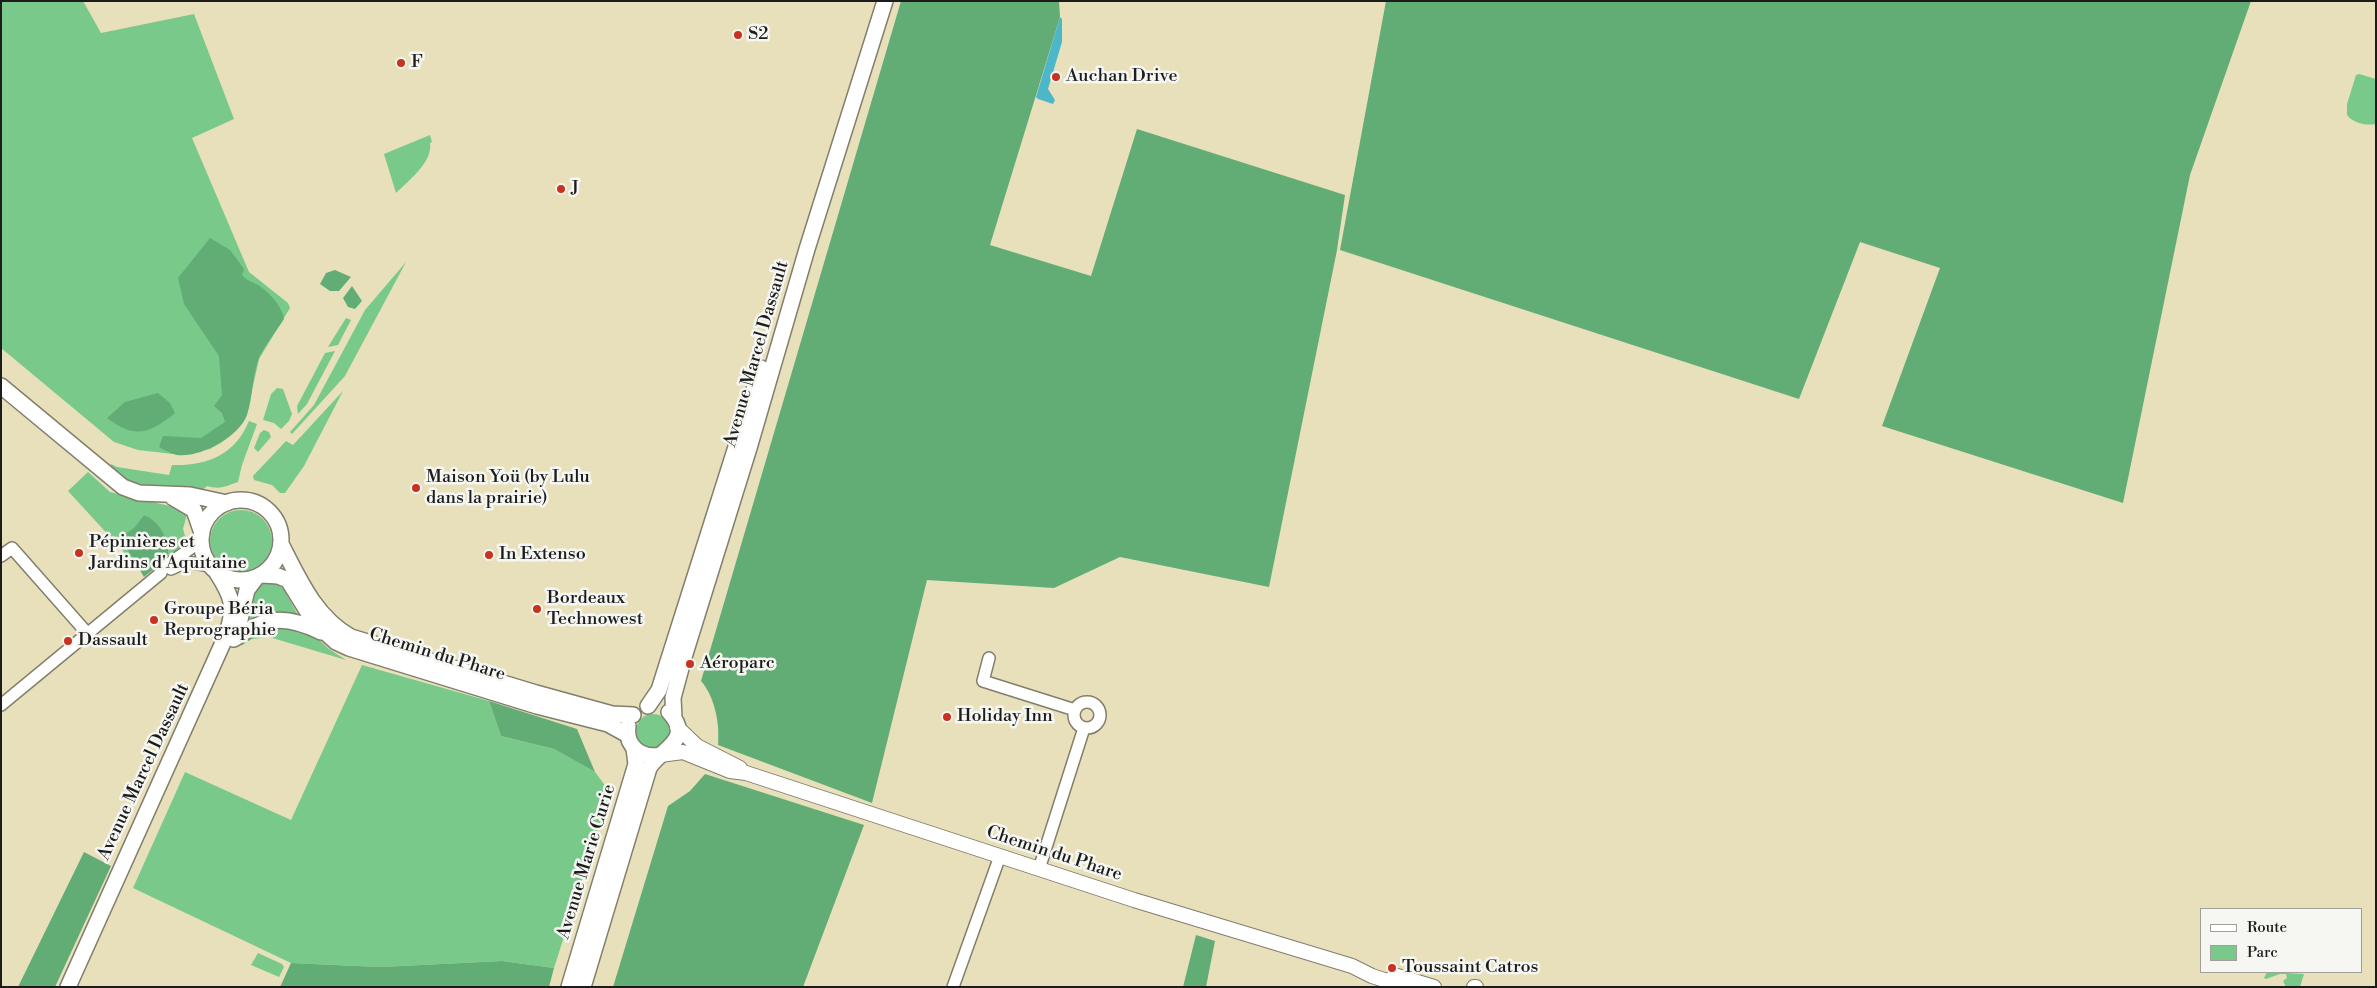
<!DOCTYPE html>
<meta charset="utf-8">
<style>
body{margin:0}
#map{position:relative;width:2377px;height:988px;overflow:hidden;background:#e8e0bb;font-family:"Libre Bodoni",serif}
canvas{display:block}
.frame{position:absolute;inset:0;border:2px solid #1c1c1c;pointer-events:none}
.legend{position:absolute;left:2200px;top:908px;width:162px;height:65px;box-sizing:border-box;background:#f6f6f2;border:1px solid #9f9f9c;margin:0;padding:6px 9px;list-style:none;font-size:15px;color:#1c1c1c}
.legend li{display:flex;align-items:center;gap:10px;height:25px}
.legend b{width:25px;border:1px solid #9f9f9c}
</style>
<div id="map">
<canvas width="2377" height="988"></canvas>
<div class="frame"></div>
<ul class="legend">
<li><b style="height:6px;background:#fff"></b>Route</li>
<li><b style="height:14px;background:#79c98a"></b>Parc</li>
</ul>
</div>
<script>
const c = document.querySelector('canvas').getContext('2d');
c.lineJoin = 'round';
function paint(path, color) { c.fillStyle = color; c.fill(path, 'evenodd'); }
function strokePath(path, color, width, dash) { c.strokeStyle = color; c.lineWidth = width; c.lineCap = dash ? 'butt' : 'round'; c.setLineDash(dash || []); c.stroke(path); }
function write(font, color, halo, rows, align = 'center') {
  c.font = font + ' "Libre Bodoni",serif'; c.lineWidth = 5; c.setLineDash([]); c.textBaseline = 'middle'; c.strokeStyle = halo; c.fillStyle = color; for (const [text, x, y, turn = 0] of rows) {
    c.save(); c.translate(x, y); c.rotate((+turn || 0) * Math.PI / 180); c.textAlign = isNaN(turn) ? turn : align; if (halo) c.strokeText(text, 0, 0); c.fillText(text, 0, 0); c.restore();
  }
}
const green = new Path2D(`
 M1,1H83L101,33L194,14L234,119L192,138L249,272L288,303L290,308L259,359L246,417L222,442L210,449L182,455L138,450L114,442L1,348Z
 M2359,74L2376,79V124C2366,126 2353,123 2347,115V104L2356,75Z
 M430,135L432,142L430,143C433,162 409,180 396,193L384,154Z
 M406,262L345,376L292,434L290,432L314,405L365,310Z
 M346,318L351,320L338,345L328,347Z
 M335,351L307,404L298,414L297,406L325,353Z
 M277,388L283,389L292,414L289,421L281,429L274,423L263,420L271,394Z
 M343,391L304,466L285,493H280L272,485L254,480L253,476L286,441L293,445Z
 M249,421L257,424L242,465L238,482C226,486 220,490 207,486L199,493L140,487L109,472L111,464L117,467L169,475L172,465C207,466 235,455 249,421Z
 M264,430L269,432L271,437L258,452L254,448L260,433Z
 M88,472L110,492L178,508L187,514L183,529L186,539L182,546L168,558C171,542 160,521 144,515L134,529L121,538L135,564L68,491Z
 M210 541a31 31 0 1 1 62 0a31 31 0 1 1-62 0Z
 M266,581H274L283,588L298,615L301,614L305,621L247,623C249,607 249,588 266,581Z
 M268,623L309,630L329,649L346,660L269,637L252,639L241,646L247,633Z
 M362,665L489,701L501,736L554,749L595,772L610,792L554,968L502,961L380,967L291,963L133,888L185,772L291,820Z
 M636 731a17 17 0 1 1 34 0a17 17 0 1 1-34 0Z
 M258,953L282,964L284,967L279,977L251,965Z
 M2267,972L2304,974L2300,987H2286L2283,981L2287,978L2286,974H2280L2266,979L2264,978Z`);
const forest = new Path2D(`
 M901,1H1059L1060,17L990,245L1091,276L1137,129L1345,195L1337,250L1269,587L1120,557L1054,588L927,580L872,803L718,745C720,724 715,697 701,681Z
 M1386,1H2251L2190,175L2123,503L1882,426L1940,268L1860,242L1799,399L1340,250Z
 M210,238L230,250L244,269L242,275C247,281 251,281 258,285C269,292 282,306 284,319C276,332 265,344 259,358C252,376 253,397 247,415C239,437 200,458 177,455C171,454 165,450 159,447L163,436L201,438L225,422L222,413L214,406L222,395L219,356L184,304L178,278Z
 M335,270L351,277L339,291H330L320,284L326,273Z
 M352,286L362,301L355,309L348,307L343,298Z
 M158,393L170,403L175,413C149,434 135,439 107,418L125,402Z
 M144,515C160,521 171,541 168,558L144,577L120,538L134,528Z
 M489,701L577,729L595,772L554,749L501,736Z
 M705,774L864,825L803,987H613L668,806L690,791Z
 M84,852L111,866L55,987H18Z
 M1196,935L1215,941L1206,987H1183Z
 M502,961L554,968L549,987H280L291,963L380,967Z`);
const water = new Path2D(`
 M1060,17L1062,19V42L1048,89L1055,100L1053,104L1038,99L1036,97Z`);
const minor = new Path2D(`
 M1,556L12,548L87,633
 M171,569L186,562L211,566
 M989,658L983,681L1075,710
 M1074 715a13 13 0 1 1 26 0a13 13 0 1 1-26 0Z
 M1,705L161,573L163,568L191,548L202,536
 M1039,869L1084,728
 M953,987L1000,856`);
const tertiary = new Path2D(`
 M677,727L697,746L740,768
 M660,755L683,752L730,771L746,773L1134,900L1352,966L1372,976L1406,987
 M1394,975L1434,987
 M1474,987H1476`);
const secondary = new Path2D(`
 M1,386L123,487L139,493L190,495L227,503
 M172,497L194,510L202,533
 M201 540a40 40 0 1 1 80 0a40 40 0 1 1-80 0Z
 M281,544C299,579 315,617 351,637L536,693L612,714L633,715
 M262,575L278,576L288,580L314,622L336,642L349,648L537,706L608,724L628,735
 M239,624L247,590L256,578
 M234,639C266,616 286,615 321,632
 M648,706L659,690L761,368
 M674,718L673,698L684,657L749,448L807,249L885,1
 M628,726C625,746 641,759 660,755
 M68,987L226,636C236,607 233,598 217,573
 M569,987L636,764L634,748
 M583,987L649,768C660,749 695,740 669,712`);
const markers = [
 [738,35,5,"#c8321e"],
 [401,63,5,"#c8321e"],
 [1056,77,5,"#c8321e"],
 [561,189,5,"#c8321e"],
 [416,488,5,"#c8321e"],
 [79,553,5,"#c8321e"],
 [489,555,5,"#c8321e"],
 [537,609,5,"#c8321e"],
 [154,620,5,"#c8321e"],
 [68,641,5,"#c8321e"],
 [690,664,5,"#c8321e"],
 [947,717,5,"#c8321e"],
 [1392,968,5,"#c8321e"]
];
const poiNames = [
 ["S2",748,35],
 ["F",411,63],
 ["Auchan Drive",1066,77],
 ["J",571,189],
 ["Maison Yoü (by Lulu",426,478],
 ["dans la prairie)",426,499],
 ["Pépinières et",89,543],
 ["Jardins d'Aquitaine",89,564],
 ["In Extenso",499,555],
 ["Bordeaux",547,599],
 ["Technowest",547,620],
 ["Groupe Béria",164,610],
 ["Reprographie",164,631],
 ["Dassault",78,641],
 ["Aéroparc",700,664],
 ["Holiday Inn",957,717],
 ["Toussaint Catros",1402,968]
];
const streetNames = [
 ["Avenue Marcel Dassault",757,354,-74],
 ["Chemin du Phare",437,655,17],
 ["Avenue Marcel Dassault",144,772,-65],
 ["Chemin du Phare",1054,854,18],
 ["Avenue Marie Curie",587,862,-73]
];
paint(green, '#79c98a');
paint(forest, '#62ad76');
paint(water, '#4db7ca');
strokePath(minor, '#827e6c', 14);
strokePath(tertiary, '#827e6c', 16);
strokePath(secondary, '#827e6c', 18);
strokePath(minor, '#fff', 11);
strokePath(tertiary, '#fff', 14);
strokePath(secondary, '#fff', 15);
for (const [x, y, r, color] of markers) { const dot = new Path2D(); dot.arc(x, y, r, 0, 2 * Math.PI); c.fillStyle = color; c.fill(dot); strokePath(dot, '#f6f6f2', 2); }
write('18px', '#1c1c1c', '#f6f6f2', poiNames, 'left');
write('18px', '#1c1c1c', '#f6f6f2', streetNames);
</script>
